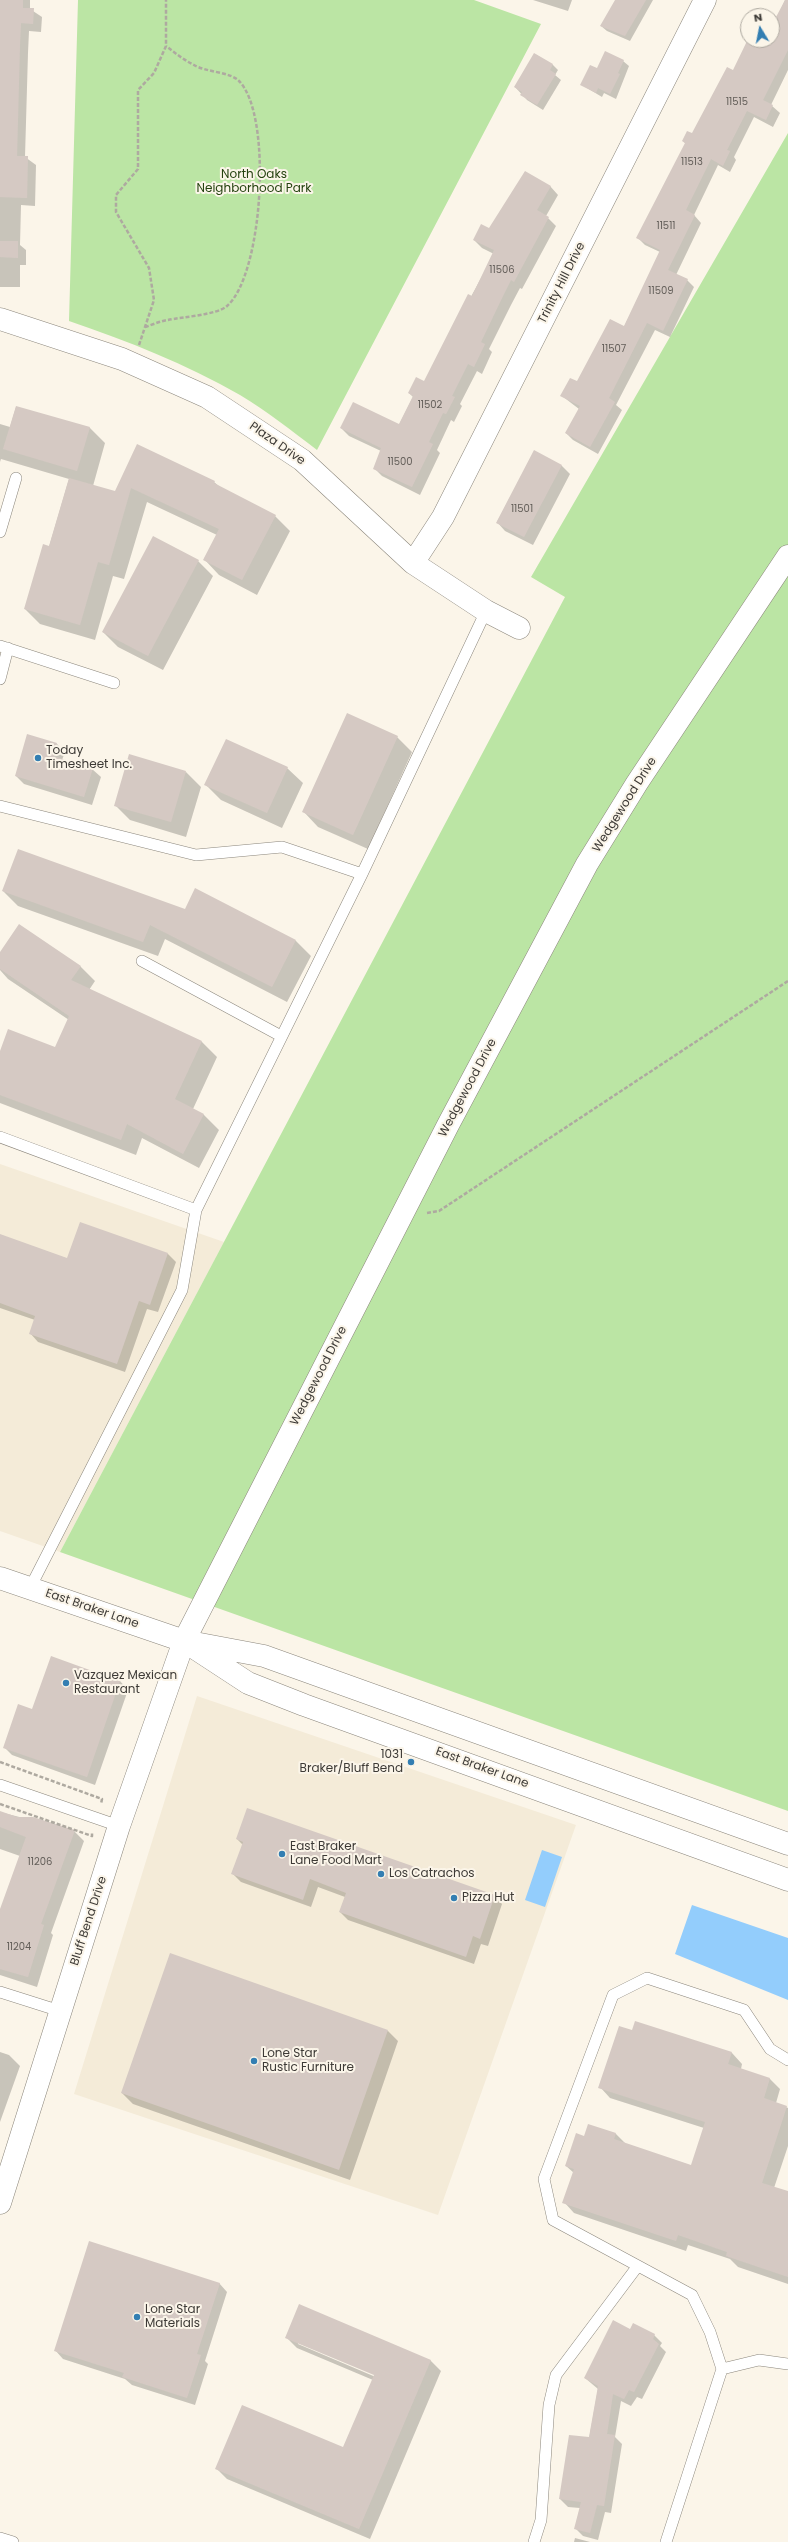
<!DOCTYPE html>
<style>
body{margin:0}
#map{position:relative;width:788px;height:2542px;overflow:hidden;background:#fbf5e9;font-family:Poppins,sans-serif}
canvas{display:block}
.north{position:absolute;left:740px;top:8px;width:40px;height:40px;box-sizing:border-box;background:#fbf5e9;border:1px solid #afaaa1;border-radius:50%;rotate:350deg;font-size:11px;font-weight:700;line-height:16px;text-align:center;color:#3d3a36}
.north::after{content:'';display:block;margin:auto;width:14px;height:18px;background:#337eb2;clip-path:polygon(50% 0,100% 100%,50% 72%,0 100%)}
</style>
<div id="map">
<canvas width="788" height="2542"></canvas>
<div class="north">N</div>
</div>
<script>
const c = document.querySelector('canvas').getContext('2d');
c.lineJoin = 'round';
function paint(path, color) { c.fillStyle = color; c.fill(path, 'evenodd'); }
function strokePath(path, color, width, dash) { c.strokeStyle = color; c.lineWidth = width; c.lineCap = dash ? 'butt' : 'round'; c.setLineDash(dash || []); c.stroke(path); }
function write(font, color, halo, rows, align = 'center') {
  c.font = font + ' Poppins,sans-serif'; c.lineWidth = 4; c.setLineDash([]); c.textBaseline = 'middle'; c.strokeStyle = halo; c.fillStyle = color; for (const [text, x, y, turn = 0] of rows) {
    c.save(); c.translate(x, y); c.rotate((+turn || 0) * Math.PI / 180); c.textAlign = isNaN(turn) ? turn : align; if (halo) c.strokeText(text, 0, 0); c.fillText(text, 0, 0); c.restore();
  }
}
const built = new Path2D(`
 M0,1164L224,1242L60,1552L0,1531Z
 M197,1696L576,1825L438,2215L74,2094Z`);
const green = new Path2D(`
 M78,0H474L541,24L317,450C292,431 267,411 240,395C186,364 128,341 69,321Z
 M788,133V1811L60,1552L565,597L531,577Z`);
const water = new Path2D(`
 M542,1850L562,1857L545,1907L525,1900Z
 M692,1905L788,1938V2000L675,1954Z`);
const shadow = new Path2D(`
 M0,0H30V9L42,17L41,32L29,31L28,53L25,157L36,165L35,206L21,205L20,245L26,250V265H20V287H0Z
 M533,0H572L568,11Z
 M616,0H653L630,41L607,31L601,26Z
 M785,0H788V70L771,105L780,113L773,127L754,117L734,157L736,160L730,172L718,165L694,215L701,223L676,275L687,280L694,287L670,337L655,330L616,405L622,410L598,454L573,440L566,433L579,409L562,396L578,383L624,327L660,252L645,245L638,238L686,144L683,141L692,135L734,72L751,40H772V19L776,20Z
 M535,54L553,65L558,70L555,75L561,80L543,110L527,100L515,87Z
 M623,61L629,66L616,99L604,93L602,97L582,85L597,69Z
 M550,186L558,195L546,216L556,226L522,289L520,288L511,305L489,349L492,352L482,374L477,371L460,404L462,406L454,422L451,420L437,450L440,453L420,495L382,476L374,468L381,451L349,436L341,428L399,425L413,397L409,393L425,382L494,254L482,248L474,240Z
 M16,407L90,428L105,443L93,486L116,492L138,446L214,482L220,487L275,516L290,531L257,595L219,575L204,559L217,535L147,502L124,579L113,576L95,640L40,624L25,609L49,547L69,479L1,459L0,462V424L10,427Z
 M534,452L562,466L570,474L533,545L505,531L497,522Z
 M198,561L213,576L163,670L118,647L103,632Z
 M397,737L412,752L368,849L318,827L303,811Z
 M57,744L65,752L62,760L92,769L101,777L92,805L24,784L16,776Z
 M287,768L303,783L282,828L221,800L206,785Z
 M186,772L201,787L186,837L130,820L115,805Z
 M3,891L185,910L296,941L311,956L287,1002L165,939L158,956L18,906Z
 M0,954L80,966L95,981L89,990L202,1042L217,1057L193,1109L204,1115L219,1130L199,1168L142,1138L136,1155L0,1103V1054L56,1048L69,1020L8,979L0,970Z
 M80,1224L168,1254L176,1262L158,1312L147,1309L125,1372L38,1342L30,1333L35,1320L0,1308V1235L68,1259Z
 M120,1681L128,1690L95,1785L12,1755L4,1747Z
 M0,1812L74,1831L84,1841L51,1933L53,1935L37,1987L0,1975V1912L20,1856L0,1849Z
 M237,1839L494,1896L502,1904L488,1946L481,1944L474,1964L348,1920L340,1912L345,1897L318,1887L311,1907L241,1882L232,1873L243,1845Z
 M636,2022L732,2053L742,2064L741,2069L770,2079L780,2089L776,2103L788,2108V2146L774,2188L788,2193V2284L738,2267L730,2259L688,2245L686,2251L574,2213L564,2202L574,2173L566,2166L585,2137L589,2125L616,2134L626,2144L692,2166L704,2128L610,2098L600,2087L633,2031Z
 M388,2031L398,2041L350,2180L133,2104L122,2093Z
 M0,2052L9,2055L20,2066L0,2122Z
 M219,2283L227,2292L205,2361L208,2364L195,2405L132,2385L125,2379L63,2359L55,2350Z
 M630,2330L654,2335L662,2343L660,2346L666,2352L642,2399L637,2397L631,2406L621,2401L615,2437L622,2444L611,2513L605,2512L598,2540L583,2536L575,2528L580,2508L568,2507L560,2499L589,2439L598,2389L585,2378Z
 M286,2337L430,2360L441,2371L370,2539L227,2479L216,2468L343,2449L373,2380L297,2348ZM298,2342L379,2376L378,2378L298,2344Z
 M575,2538L590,2542H574Z`);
const building = new Path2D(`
 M0,0H23V8H34L33,24L21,23L20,44L17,156H28L27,198L0,197Z
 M615,0H646L625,36L600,26Z
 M785,0H788V50L763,100L773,105L766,120L747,111L727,150L730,151L723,166L711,159L686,210L695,215L668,270L688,279L663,331L647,323L609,398L615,402L590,447L565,433L580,406L560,396L570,378L577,381L610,319L624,326L660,250L636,238L685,143L682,141L687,131L692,133L727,67L733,70L748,39L772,40V18L775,19Z
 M605,51L624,60L618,73L620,74L610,94L598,88L596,93L580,85L590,65L597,68Z
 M534,53L553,64L550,70L556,74L537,105L520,95L522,92L514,87Z
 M525,171L551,186L537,210L549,217L514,282L511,280L503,296L481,342L485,344L474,367L468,364L452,396L455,397L446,414L443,413L429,442L433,444L412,487L373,469L381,448L340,428L353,402L399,424L413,396L408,393L416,377L424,381L468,294L472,296L494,250L473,240L481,224L489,228Z
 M0,241H18V258L0,257Z
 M16,406L90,427L77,471L3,449Z
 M137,444L215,481L214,483L276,515L242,580L203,560L219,529L131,488L109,565L98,562L80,625L24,609L43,544L49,546L69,478L115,491Z
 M534,450L562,465L524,537L496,523Z
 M153,536L199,560L148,656L102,632Z
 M347,713L398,736L353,835L302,812Z
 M27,734L57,743L53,756L93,768L84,797L15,776Z
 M226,739L288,767L267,813L204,785Z
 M129,754L186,771L171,822L114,806Z
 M18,849L185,909L195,888L296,940L272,987L150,925L143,942L2,891Z
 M19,924L81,966L71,980L202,1041L175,1099L204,1114L183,1154L127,1124L121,1140L0,1095V1051L8,1029L55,1047L69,1016L0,969V952Z
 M80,1222L168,1253L150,1305L139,1301L117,1364L29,1334L35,1316L0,1303V1234L67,1258Z
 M51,1656L120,1681L87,1777L3,1748L18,1704L32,1709Z
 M247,1808L495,1895L480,1939L473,1936L466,1957L339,1912L346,1893L310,1879L303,1900L231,1874L243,1842L236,1839Z
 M0,1811L17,1817H33L75,1830L41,1924L44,1925L28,1977L0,1969V1909L26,1837L0,1827Z
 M170,1953L388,2030L339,2170L121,2093Z
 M635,2021L732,2052L728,2064L770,2078L764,2098L787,2106L762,2183L788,2191V2277L726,2256L727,2252L678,2235L676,2241L562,2203L574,2169L565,2166L576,2133L584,2136L588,2124L616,2133L614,2139L691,2165L705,2122L598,2088L619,2026L632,2030Z
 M89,2241L220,2283L197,2354L201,2355L187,2398L122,2377L124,2373L54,2351Z
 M299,2304L431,2360L359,2529L215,2469L242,2405L343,2447L374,2375L285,2338Z
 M613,2320L630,2329L633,2323L655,2334L653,2339L659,2344L634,2392L629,2390L624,2399L613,2394L607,2434L615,2435L604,2506L597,2505L590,2533L574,2529L581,2502L559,2499L569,2435L589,2437L598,2386L584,2378Z`);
const path = new Path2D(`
 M145,327C152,325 160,321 168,320C181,317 217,315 227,306C263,275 273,115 239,81C231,72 205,72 194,65C184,60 175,53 166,46
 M139,345L154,300L149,268L116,212V195L138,169V90L154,73L166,46V0
 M427,1213L439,1211L788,981
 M0,1762L102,1799L101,1804
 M0,1804L92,1836V1833`);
const lane = new Path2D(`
 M0,532L16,478
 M0,646L114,683
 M0,679L8,648
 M0,806L196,855L282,847L362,874
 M142,961L281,1036
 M0,1137L196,1210
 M30,1588L182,1290L196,1210L362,874L486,611
 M0,1785L119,1826
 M0,1992L60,2011
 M722,2369L759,2360L788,2364
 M0,2538L13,2542
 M534,2542L541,2520L549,2405L556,2375L637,2267
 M666,2542L722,2369L710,2332L692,2295L553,2220L544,2179L613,1995L647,1978L744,2010L770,2049L788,2060`);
const street = new Path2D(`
 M0,319L122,359L207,397L302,460L413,563L486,611L519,628
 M413,563L443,517L705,0
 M0,2203L119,1826L184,1641L448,1125L587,864L637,783L788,556`);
const secondary = new Path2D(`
 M0,1578L184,1641L264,1656L788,1844
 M193,1647L248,1683L304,1705L788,1880`);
const markers = [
 [38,758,4,"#337eb2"],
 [66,1683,4,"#337eb2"],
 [411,1762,4,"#337eb2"],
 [282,1854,4,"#337eb2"],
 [381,1874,4,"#337eb2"],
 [454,1898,4,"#337eb2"],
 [254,2061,4,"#337eb2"],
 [137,2317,4,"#337eb2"]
];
const numberNames = [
 ["11515",737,102],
 ["11513",692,162],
 ["11511",666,226],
 ["11506",502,270],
 ["11509",661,291],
 ["11507",614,349],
 ["11502",430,405],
 ["11500",400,462],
 ["11501",522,509],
 ["11206",40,1862],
 ["11204",19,1947]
];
const parkNames = [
 ["North Oaks",254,175],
 ["Neighborhood Park",254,189]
];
const streetNames = [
 ["Trinity Hill Drive",562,283,-63],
 ["Plaza Drive",277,444,35],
 ["Wedgewood Drive",625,805,-58],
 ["Wedgewood Drive",468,1088,-62],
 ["Wedgewood Drive",319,1376,-63],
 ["East Braker Lane",92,1609,19],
 ["East Braker Lane",482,1768,20],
 ["Bluff Bend Drive",89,1921,-72]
];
const poiNames = [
 ["Today",46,751],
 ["Timesheet Inc.",46,765],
 ["Vazquez Mexican",74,1676],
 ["Restaurant",74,1690],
 ["1031",403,1755,"right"],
 ["Braker/Bluff Bend",403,1769,"right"],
 ["East Braker",290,1847],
 ["Lane Food Mart",290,1861],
 ["Los Catrachos",389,1874],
 ["Pizza Hut",462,1898],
 ["Lone Star",262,2054],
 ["Rustic Furniture",262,2068],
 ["Lone Star",145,2310],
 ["Materials",145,2324]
];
paint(built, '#f4ebd8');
paint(green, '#bbe5a4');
paint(water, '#93cdfc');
paint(shadow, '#0003');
paint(building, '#d5c9c3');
strokePath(lane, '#8b867c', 12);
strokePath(street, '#8b867c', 23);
strokePath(secondary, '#8b867c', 23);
strokePath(path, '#aea9a0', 2.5, [4, 2]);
strokePath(lane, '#fff', 11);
strokePath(street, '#fff', 22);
strokePath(secondary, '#fff', 22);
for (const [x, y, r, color] of markers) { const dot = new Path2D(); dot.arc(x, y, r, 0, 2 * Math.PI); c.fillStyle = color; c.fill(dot); strokePath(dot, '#fbf5e9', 1.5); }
write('10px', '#635e59', null, numberNames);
write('12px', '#24420f', '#fbf5e9', parkNames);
write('12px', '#3d3a36', '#fbf5e9', streetNames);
write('12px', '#3d3a36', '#fbf5e9', poiNames, 'left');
</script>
